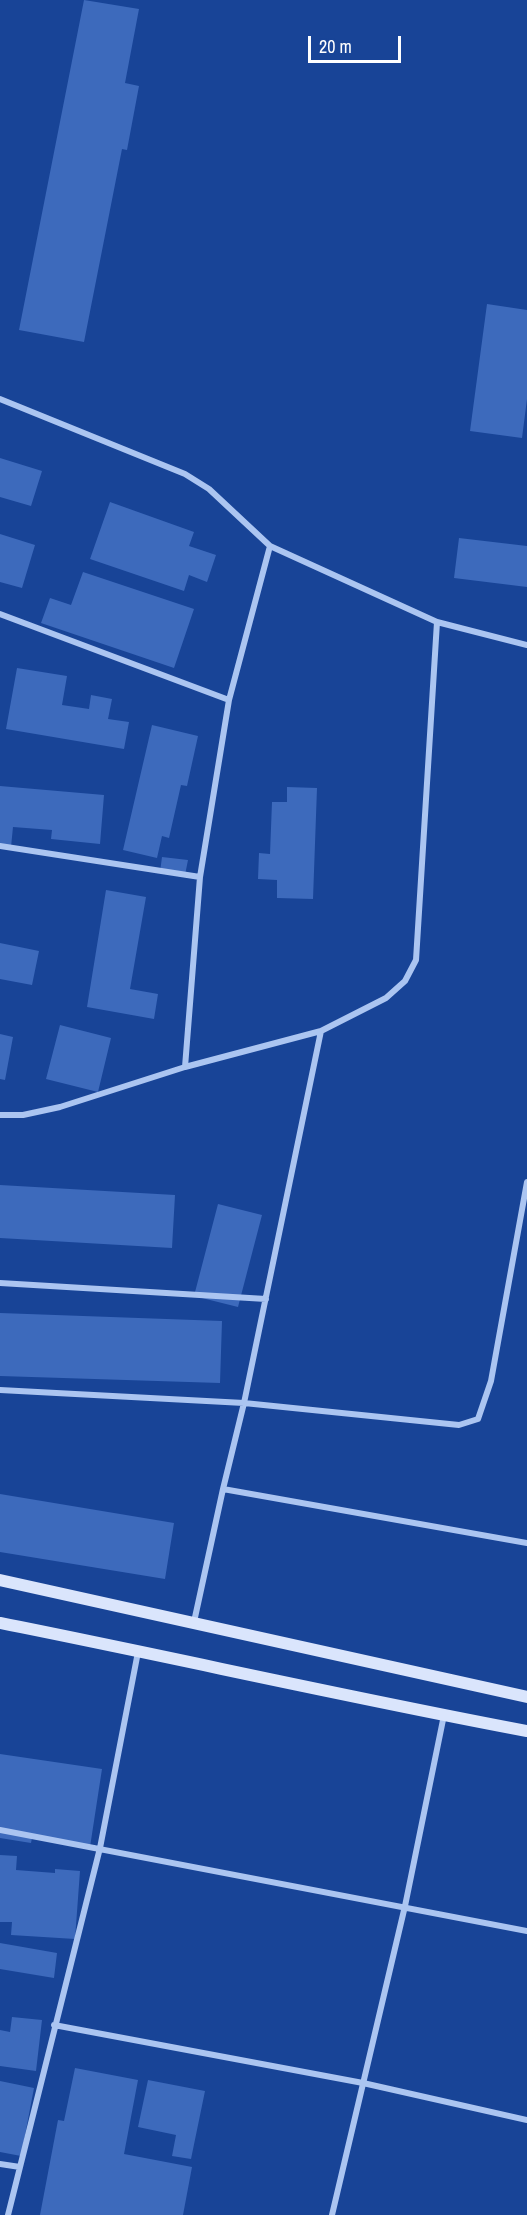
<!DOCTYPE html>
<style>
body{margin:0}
#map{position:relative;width:527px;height:2215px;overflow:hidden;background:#184497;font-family:"Archivo Narrow",sans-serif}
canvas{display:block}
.scale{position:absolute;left:308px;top:36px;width:93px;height:27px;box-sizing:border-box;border:3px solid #fff;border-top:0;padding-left:8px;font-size:18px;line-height:21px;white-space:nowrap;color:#fff;-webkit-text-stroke:4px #184497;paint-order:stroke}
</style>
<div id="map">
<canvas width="527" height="2215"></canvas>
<div class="scale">20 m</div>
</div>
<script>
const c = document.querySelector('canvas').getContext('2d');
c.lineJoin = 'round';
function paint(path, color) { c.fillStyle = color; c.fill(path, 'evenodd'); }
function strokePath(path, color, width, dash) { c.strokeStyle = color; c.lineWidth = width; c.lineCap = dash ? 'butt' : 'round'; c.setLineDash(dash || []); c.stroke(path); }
const building = new Path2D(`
 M84,0L139,9L125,83L139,86L127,150L122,149L84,342L19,330Z
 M487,304L527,310V399L522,438L470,431Z
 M0,458L42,471L31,506L0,497Z
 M110,502L194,532L189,546L216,555L207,582L189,575L184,591L90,559Z
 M0,534L35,545L22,588L0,582Z
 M459,538L527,546V587L454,578Z
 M83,572L194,609L174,668L41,623L50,598L71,605Z
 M17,668L67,676L62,705L89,709L91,695L112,699L108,719L129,722L124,749L6,729Z
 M152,725L198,736L187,786L181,785L169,838L162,836L157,858L123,850Z
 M0,786L104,795L100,844L51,839L52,830L13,827L11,847L0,846Z
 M287,787L317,788L313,899L277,898V880L258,879L259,853L270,854L272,802H287Z
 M162,857L188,860L185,875L160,872Z
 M106,890L146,897L130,989L158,994L154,1019L87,1007Z
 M0,943L39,951L32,985L0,979Z
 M60,1025L111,1038L98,1092L46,1079Z
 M0,1034L13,1037L5,1080L0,1079Z
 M0,1185L175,1195L172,1248L0,1238Z
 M218,1204L262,1215L238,1307L194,1296Z
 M0,1313L222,1321L220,1383L0,1376Z
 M0,1494L174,1523L165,1579L0,1552Z
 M0,1754L102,1769L90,1847L32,1838L31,1843L0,1838Z
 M0,1855L17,1856L16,1870L55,1873V1869L80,1871L75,1939L11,1935L12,1922H0Z
 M0,1943L57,1953L54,1978L0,1969Z
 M12,2017L42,2020L36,2071L0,2066V2030L10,2032Z
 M75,2068L138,2080L124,2154L192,2167L183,2215H40L58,2120L64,2121Z
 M148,2080L205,2091L191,2159L172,2156L176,2135L138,2127Z
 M0,2081L34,2088L21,2156L0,2152Z`);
const street = new Path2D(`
 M0,399L185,474L209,489L270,546L437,622L527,645
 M0,614L229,700
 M0,846L200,877
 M185,1067L200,877L229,700L270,546
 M0,1115H23L60,1107L185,1067L321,1031L386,998L405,981L416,960L437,622
 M0,1283L266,1299
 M0,1390L244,1403L459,1425L478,1419L491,1381L527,1182
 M223,1489L527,1543
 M194,1622L223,1489L244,1403L321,1031
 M0,1830L527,1931
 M54,2025L363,2083L527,2120
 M0,2164L20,2167
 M8,2215L100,1848L138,1652
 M332,2215L405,1906L444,1715`);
const secondary = new Path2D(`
 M0,1580L527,1697
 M0,1623C176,1658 351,1698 527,1731`);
paint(building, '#3d6abc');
strokePath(street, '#abc5f1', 6);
strokePath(secondary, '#dae5fc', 12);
</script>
